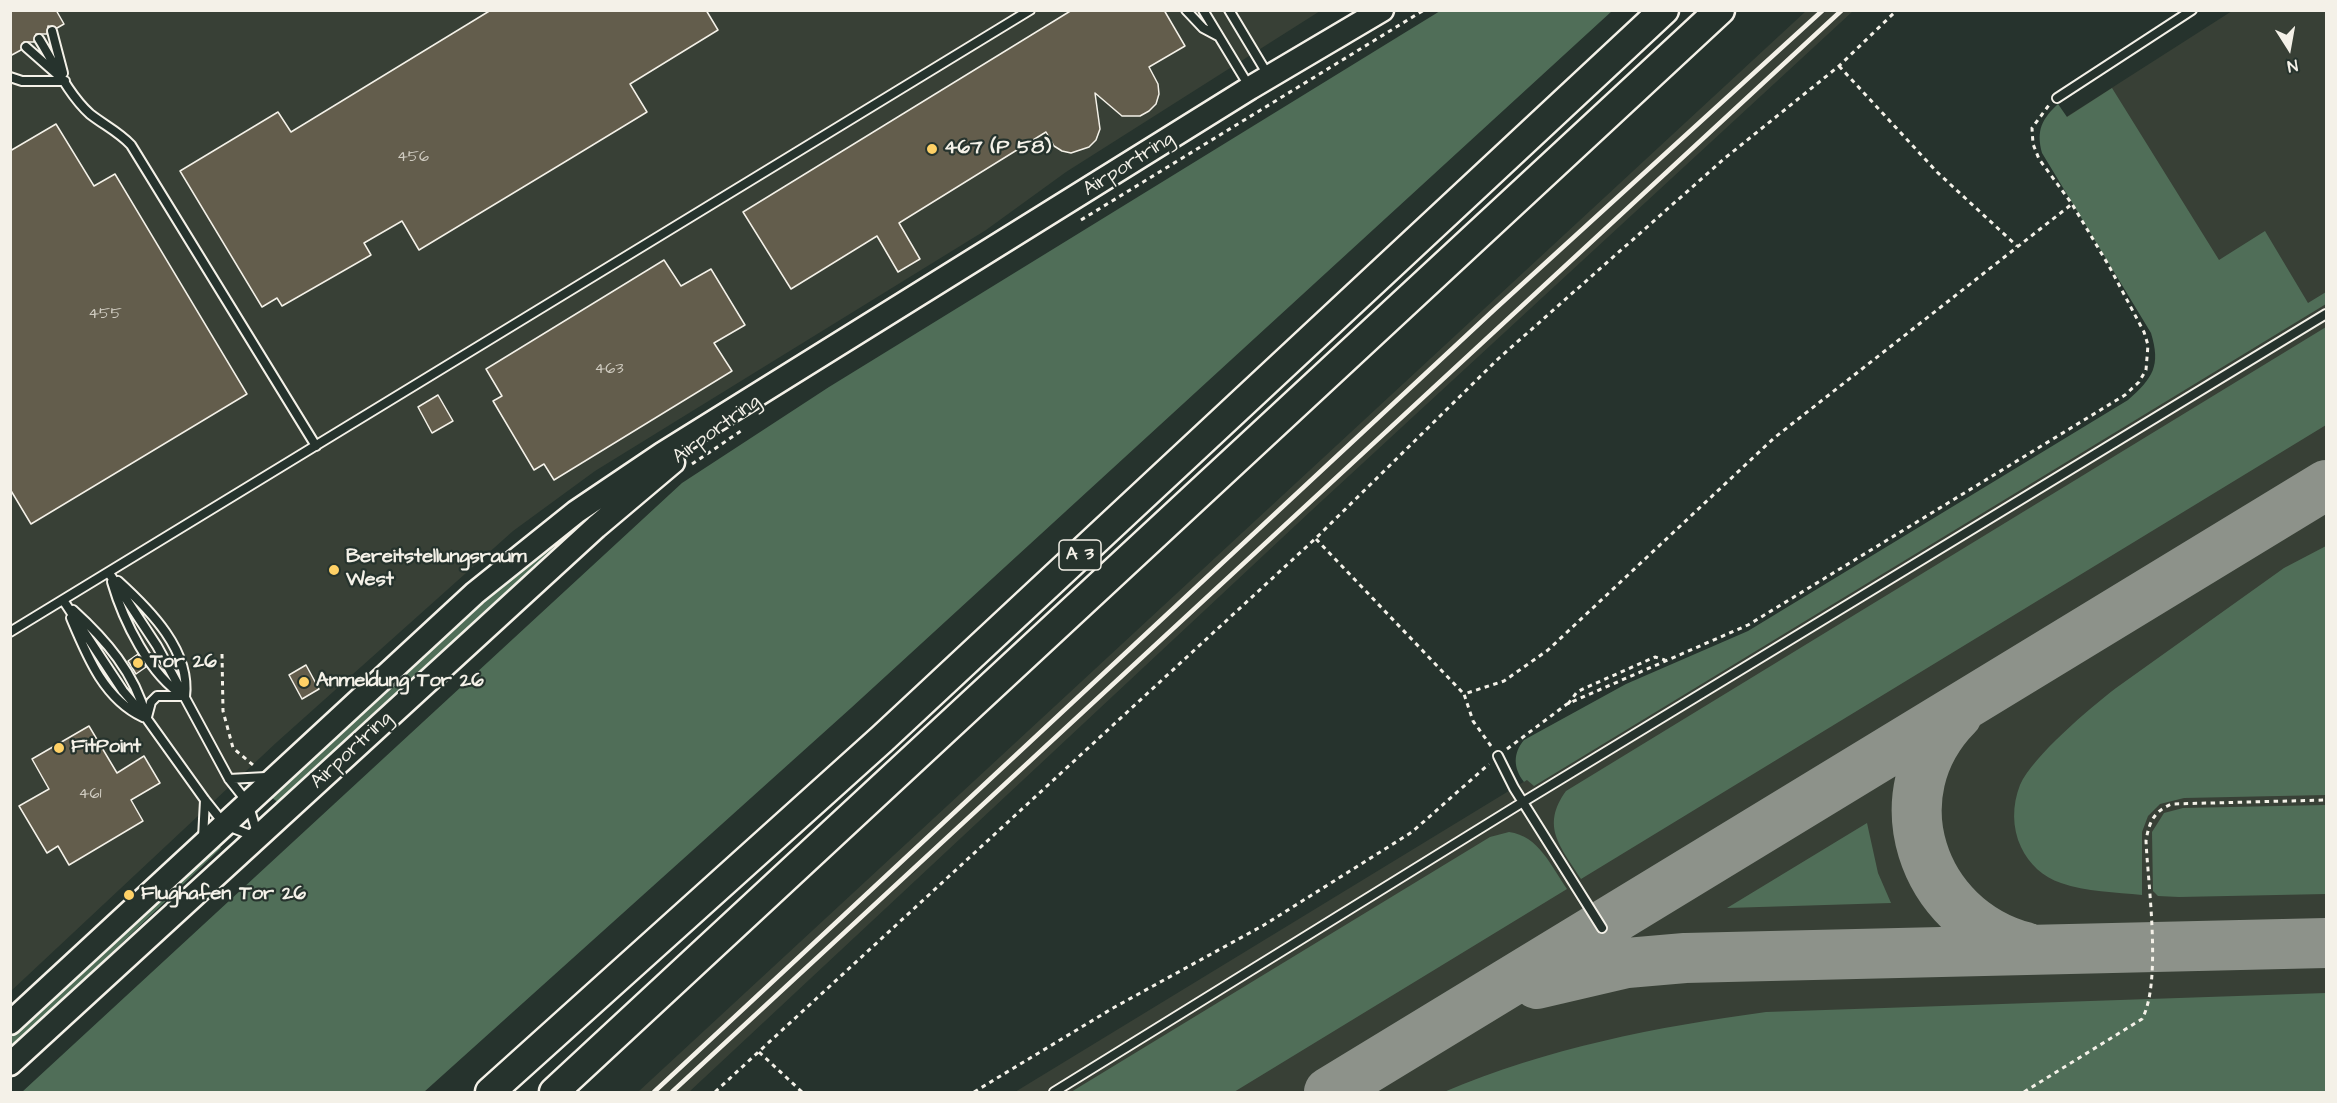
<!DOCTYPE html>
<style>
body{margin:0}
#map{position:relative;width:2337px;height:1103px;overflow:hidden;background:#26332d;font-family:"Architects Daughter",sans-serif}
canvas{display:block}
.frame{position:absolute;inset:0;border:12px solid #f4f1e8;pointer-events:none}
.north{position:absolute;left:2259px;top:18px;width:60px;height:60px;-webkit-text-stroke:4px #26332d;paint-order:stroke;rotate:169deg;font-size:16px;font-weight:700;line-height:24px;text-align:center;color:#f4f1e8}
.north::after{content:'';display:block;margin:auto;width:21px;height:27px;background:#f4f1e8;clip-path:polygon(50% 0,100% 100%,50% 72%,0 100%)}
</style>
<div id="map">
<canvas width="2337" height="1103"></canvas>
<div class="frame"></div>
<div class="north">N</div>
</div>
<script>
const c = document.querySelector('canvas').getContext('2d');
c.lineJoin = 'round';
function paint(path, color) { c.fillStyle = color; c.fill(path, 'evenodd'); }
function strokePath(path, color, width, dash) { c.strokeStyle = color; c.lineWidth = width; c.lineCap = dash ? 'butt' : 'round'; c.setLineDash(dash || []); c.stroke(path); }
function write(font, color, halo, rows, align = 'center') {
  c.font = font + ' "Architects Daughter",sans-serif'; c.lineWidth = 4.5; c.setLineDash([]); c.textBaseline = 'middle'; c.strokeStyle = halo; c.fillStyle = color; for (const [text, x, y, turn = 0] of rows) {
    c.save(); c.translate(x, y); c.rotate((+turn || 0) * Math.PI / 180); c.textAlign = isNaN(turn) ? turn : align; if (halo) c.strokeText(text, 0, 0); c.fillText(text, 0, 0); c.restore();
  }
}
const built = new Path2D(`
 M11,11H1320L1066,172L986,230L595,471L513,531L277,742L11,991Z
 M1806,11H1853L1312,510L689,1092H638Z
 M2232,11H2326V1092H1015L2196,372L2049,128Z`);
const green = new Path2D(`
 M1440,11H1612L851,708L424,1092H22L682,483L829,387Z
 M2112,88L2219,260L2265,231L2308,303L2326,292V304L1534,786L1527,780L1524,782C1513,768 1513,753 1524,740L1626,684L1748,631L2128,400C2153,378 2161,366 2151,333L2042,153C2036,130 2042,119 2058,104L2067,117Z
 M2326,327V425L1581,879C1561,847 1540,827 1566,791Z
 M620,495L552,552L280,804L271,797L546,546Z
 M2326,546V795L2184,798L2160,804L2148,816L2142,832V895C2116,892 2086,892 2061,883C2043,877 2029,864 2021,847C2012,828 2012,805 2020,785C2033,756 2090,708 2116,688L2284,568Z
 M2326,805V894L2179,897L2158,896L2153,891L2152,832L2164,813L2183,808Z
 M1867,823L1878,873L1891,903L1727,908Z
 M1509,832C1539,836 1551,866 1567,889L1234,1092H1071L1490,837Z
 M218,845L221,848L11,1049V1038Z
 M2326,993V1092H1444C1548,1048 1655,1027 1766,1012Z`);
const taxiway = new Path2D(`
 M1957,715C1879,794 1921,919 2025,947
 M1537,984L1627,963L1685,958L2326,943
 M1329,1092L2326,485`);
const building = new Path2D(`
 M10,10H56L64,24L57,28L48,26L47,34H36L34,42H24L21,50L10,56Z
 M491,10H706L718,30L630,84L647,112L568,160L419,250L402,221L364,243L371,255L282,306L277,298L262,307L180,171L278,112L291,132Z
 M1072,10H1164L1185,46L1149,67L1158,84L1159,94L1156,104L1149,111L1140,116H1122L1095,93L1100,129L1096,140L1089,147L1071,153L1062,151L1054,146L1046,132L899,223L920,259L898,272L877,236L791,289L743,212Z
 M56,124L94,186L115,174L247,394L31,524L10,489V151Z
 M664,260L681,286L711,269L745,325L714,343L732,371L554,480L544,464L534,470L493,401L502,396L486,369Z
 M438,395L453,421L432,433L418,407Z
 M138,654L146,667L136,674L128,661Z
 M306,665L319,689L302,699L289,675Z
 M89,726L117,773L144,756L160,783L131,800L143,821L69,865L58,846L47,853L19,806L49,789L32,759Z`);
const path = new Path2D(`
 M1839,66L1937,172L2017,246
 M1081,220L1424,10
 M692,464L741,431
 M1316,539L1464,694
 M222,654L223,711L233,748L253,765
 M1568,704L1577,692L1585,688L1655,657L1665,660
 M1491,746L1473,721L1464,694L1504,681L1548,650L1774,438L2072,204
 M1507,749L1567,704L1748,625L2125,395L2139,382L2146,370L2148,345L2144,332L2109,266L2072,204L2039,159L2033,144L2032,128L2049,105
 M759,1052L802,1092
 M715,1092L1316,538L1498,359L1725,158L1839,66L1897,10
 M974,1092L1113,1008L1264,925L1412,832L1489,764
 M2024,1092L2142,1019C2162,983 2148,885 2146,841C2149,822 2154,811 2172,804L2326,800`);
const lane = new Path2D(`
 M1186,10L1203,28L1218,36
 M1203,10L1249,86
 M1229,10L1268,75
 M52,31L63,73
 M39,39C54,63 68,94 90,114C104,125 119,132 131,145L316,446
 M26,47L59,76
 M10,77L22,81H65
 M2057,98L2192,10
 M109,573L157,646L229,779L248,803L257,833
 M118,581C150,610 191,651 185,697
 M112,582C123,620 150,676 184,696
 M63,600L123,691L147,719L205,800L225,825L253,836
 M73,610C105,639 135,673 146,717
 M71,618C87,656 104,699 143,717
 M10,632L1030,10
 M147,717L151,702L157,696H181
 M1498,756L1514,788L1602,928
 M229,779L266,777
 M203,838L205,800
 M1054,1092L1523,802L2326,314`);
const secondary = new Path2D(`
 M10,1023L475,593L576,512L662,454L1250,88L1382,10
 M10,1064L596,527L673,462`);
const highway = new Path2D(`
 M490,1092L882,739L1664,10
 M554,1092L1720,10`);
const rail = new Path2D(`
 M654,1092L1495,309L1823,10
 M672,1092L1842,10`);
const markers = [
 [932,149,6,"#ffd166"],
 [334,570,6,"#ffd166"],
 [138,663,6,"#ffd166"],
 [304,682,6,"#ffd166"],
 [59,748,6,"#ffd166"],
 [129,895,6,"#ffd166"]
];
const numberNames = [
 ["456",413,158],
 ["455",105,315],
 ["463",609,370],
 ["461",90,795]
];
const shields = [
 [1080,555,42]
];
const shieldNames = [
 ["A 3",1080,555]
];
const poiNames = [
 ["467 (P 58)",944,149],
 ["Bereitstellungsraum",346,558],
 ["West",346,581],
 ["Tor 26",150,663],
 ["Anmeldung Tor 26",316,682],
 ["FitPoint",71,748],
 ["Flughafen Tor 26",141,895]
];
const streetNames = [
 ["Airportring",1129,165,-32],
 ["Airportring",717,430,-36],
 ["Airportring",352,751,-43]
];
paint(built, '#384036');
paint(green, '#506e58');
strokePath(taxiway, '#8d928a', 50);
paint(building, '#635d4c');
strokePath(building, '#f4f1e8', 1.5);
strokePath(lane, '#f4f1e8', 12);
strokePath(secondary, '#f4f1e8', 27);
strokePath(highway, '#f4f1e8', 33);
strokePath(path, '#f4f1e8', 3, [4.5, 4.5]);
strokePath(lane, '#26332d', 8);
strokePath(secondary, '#26332d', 22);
strokePath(highway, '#26332d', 28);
strokePath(rail, '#f4f1e8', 4.5);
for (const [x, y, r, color] of markers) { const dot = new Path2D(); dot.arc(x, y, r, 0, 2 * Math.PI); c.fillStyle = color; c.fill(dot); strokePath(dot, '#26332d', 2); }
write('16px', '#d0ccc1', null, numberNames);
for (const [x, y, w] of shields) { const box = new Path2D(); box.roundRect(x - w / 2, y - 15, w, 30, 4.5); c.fillStyle = '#26332d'; c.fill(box); strokePath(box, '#f4f1e8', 1.5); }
write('bold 18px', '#f4f1e8', null, shieldNames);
write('bold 20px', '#f4f1e8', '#26332d', poiNames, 'left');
write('20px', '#f4f1e8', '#26332d', streetNames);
</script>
